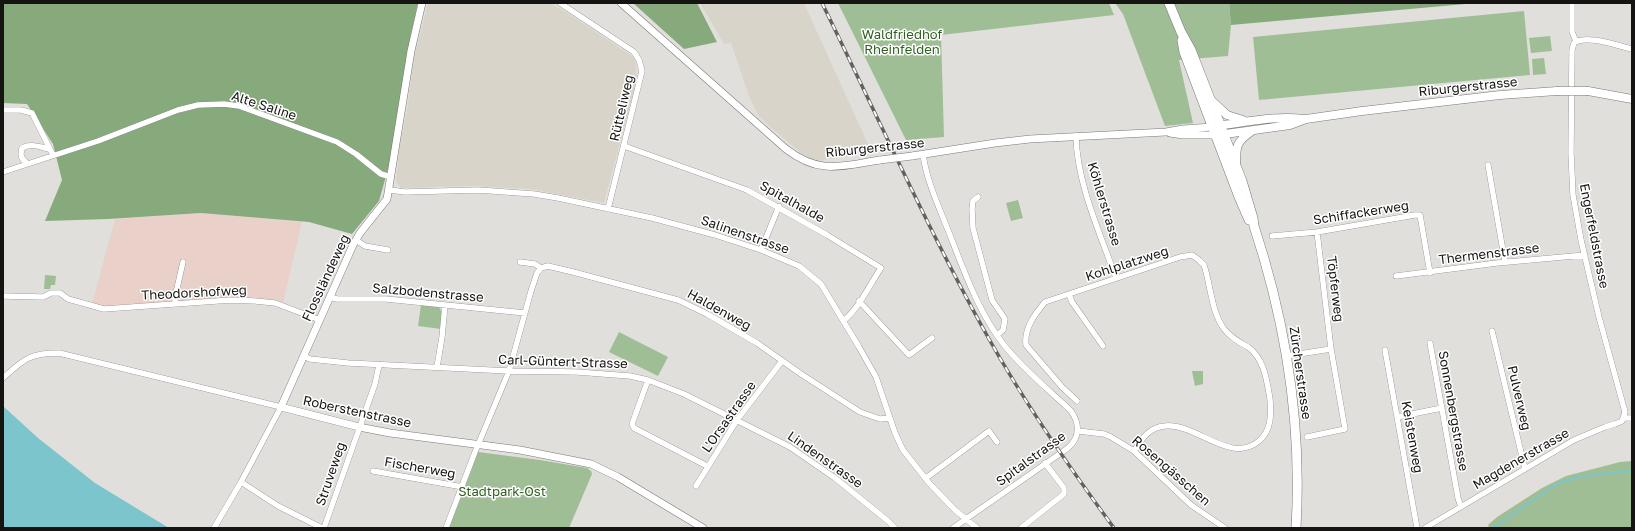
<!DOCTYPE html>
<meta charset="utf-8">
<style>
body{margin:0}
#map{position:relative;width:1635px;height:531px;overflow:hidden;background:#e1dfdc;font-family:"Golos Text",sans-serif}
canvas{display:block}
.frame{position:absolute;inset:0;border:4px solid #151413;pointer-events:none}
</style>
<div id="map">
<canvas width="1635" height="531"></canvas>
<div class="frame"></div>
</div>
<script>
const c = document.querySelector('canvas').getContext('2d');
c.lineJoin = 'round';
function paint(path, color) { c.fillStyle = color; c.fill(path, 'evenodd'); }
function strokePath(path, color, width, dash) { c.strokeStyle = color; c.lineWidth = width; c.lineCap = dash ? 'butt' : 'round'; c.setLineDash(dash || []); c.stroke(path); }
function write(font, color, halo, rows, align = 'center') {
  c.font = font + ' "Golos Text",sans-serif'; c.lineWidth = 3; c.setLineDash([]); c.textBaseline = 'middle'; c.strokeStyle = halo; c.fillStyle = color; for (const [text, x, y, turn = 0] of rows) {
    c.save(); c.translate(x, y); c.rotate((+turn || 0) * Math.PI / 180); c.textAlign = isNaN(turn) ? turn : align; if (halo) c.strokeText(text, 0, 0); c.fillText(text, 0, 0); c.restore();
  }
}
const industrial = new Path2D(`
 M201,213L302,222L283,303L247,297L106,306L92,304L115,219Z`);
const built = new Path2D(`
 M428,3H550L566,12L635,58L637,79L604,203L530,189L468,186L401,188L396,182L399,149L408,104L414,58Z
 M700,3H804L872,153L815,161L801,153L768,125L758,115L749,96L731,43L724,44Z`);
const green = new Path2D(`
 M838,3H1109L1114,15L941,35L944,137L906,140Z
 M1115,3H1229L1231,25L1228,56L1179,60L1193,123L1165,126L1123,14Z
 M1524,11L1530,75L1259,100L1253,37Z
 M1550,36L1552,51L1531,53L1529,38Z
 M1544,58L1546,74L1533,75L1532,59Z
 M1018,200L1023,218L1011,221L1006,203Z
 M45,275L56,276L55,285H51L50,289H44Z
 M421,305L438,306C444,312 441,321 441,329L418,326Z
 M619,332L668,357L658,376L609,352Z
 M1192,371H1203V384L1195,386Z
 M478,452L540,460L587,468L591,471L592,474L569,528H449Z
 M1632,461V528H1489L1488,525L1497,517L1542,488L1566,476L1620,462Z`);
const forest = new Path2D(`
 M3,3H418L411,34L390,162L379,201L352,234L309,222L201,213L108,219L45,221L62,180L53,144L27,104L3,103Z
 M633,3H697L717,42L684,49Z
 M1229,3H1477L1231,25Z`);
const water = new Path2D(`
 M3,406L38,438L95,483L169,528H3Z`);
const stream = new Path2D(`
 M1493,528L1557,484L1577,477L1632,470`);
const minor = new Path2D(`
 M560,3L634,52L639,60L642,71L608,209
 M1572,3V32L1576,41
 M3,110H21L32,113L53,155
 M1076,136C1077,184 1100,233 1116,278
 M624,146L747,190L827,235L881,268C870,284 858,310 843,321
 M923,155C927,181 938,205 948,230C963,268 978,312 1004,345C1023,369 1049,390 1071,411C1080,424 1080,437 1068,448L953,528
 M27,163C21,159 20,155 22,148C31,143 40,147 49,149
 M1488,165L1505,262
 M3,172L98,141L178,110L198,105L224,104L239,106L337,142L356,154L381,174L391,177
 M390,190L405,192L478,190L534,194L558,198L652,218L715,235L761,250L799,266L821,284L859,347L876,377L895,433L903,450L929,483L955,510L977,528
 M978,197L973,201L972,209L973,228L992,300L1005,319L1003,330L997,335
 M1272,236L1317,232L1415,215H1420L1430,273
 M356,240L365,246L388,250
 M761,250L779,206
 M520,262L535,264L541,268
 M541,268L548,266L573,272L678,300L707,314L757,343L801,374L860,412L880,419L890,418
 M1396,276L1497,263L1585,255
 M1069,294L1072,302L1103,346
 M3,296L43,297L51,293H60L68,299L104,309L231,300L255,301L275,303L320,320
 M330,297L337,299H386L525,313
 M859,301L909,355L932,338
 M175,304V297L183,262
 M1492,331L1525,469
 M1430,343L1458,498L1461,507
 M1385,350L1417,528
 M304,356L310,359L348,363L509,371L577,372L630,376L648,380L684,394L790,447L835,478L888,521L895,528
 M1286,356L1331,349
 M437,367L442,337L445,305
 M3,378C24,359 30,353 59,353L281,407L241,482L214,528
 M648,380L632,424L634,428L707,466
 M1077,401L1062,387L1026,345C1024,328 1035,314 1045,302L1180,257L1192,255L1199,260L1204,265C1211,286 1211,311 1224,329C1230,337 1239,342 1248,347C1264,358 1267,381 1270,399C1271,414 1272,430 1259,441C1230,465 1197,423 1165,426C1149,427 1142,439 1134,451
 M1397,417L1442,408
 M1623,418L1625,412L1599,317L1581,240L1573,195L1571,153L1572,50L1574,43C1586,34 1618,46 1632,49
 M1623,418H1632
 M1078,431L1104,434L1111,437L1134,451L1191,505L1225,528
 M1307,437L1345,429L1331,349L1317,232
 M373,471L463,487
 M926,478L989,431L997,442
 M241,482L278,506L322,528
 M696,486L737,420L782,361
 M324,528L375,384L379,365
 M446,528L475,452L509,371L531,291L537,273L541,268
 M1021,528L1064,494V488L1045,463
 M1425,528L1574,440L1605,427L1615,424L1622,421L1623,418`);
const tertiary = new Path2D(`
 M422,3L411,51L387,199L360,233L353,245L281,407L359,427L390,433L520,450L591,464L618,477L703,528
 M621,3L786,149C820,175 841,166 880,160
 M1170,133L1183,135H1215
 M912,156L995,143L1030,139L1166,132L1183,129L1212,127`);
const secondary = new Path2D(`
 M1588,91L1632,99
 M1211,100L1227,115L1243,120
 M1214,126C1244,123 1274,115 1304,119
 M1218,135L1290,125L1306,119L1362,111L1500,95L1557,91
 M1236,164C1236,146 1236,142 1252,131`);
const primary = new Path2D(`
 M1169,3L1181,32L1191,50L1242,181L1253,218L1254,226C1286,323 1302,426 1296,528
 M1182,40L1184,52L1239,197L1249,220`);
const rail = new Path2D(`
 M822,3C877,115 928,230 989,339C1026,405 1069,467 1114,528`);
const tertiaryBridge = new Path2D(`
 M880,160L912,156`);
const secondaryBridge = new Path2D(`
 M1557,91H1588`);
const parkNames = [
 ["Waldfriedhof",902,35],
 ["Rheinfelden",902,50],
 ["Stadtpark-Ost",502,492]
];
const streetNames = [
 ["Riburgerstrasse",1468,87,-6],
 ["Alte Saline",264,106,18],
 ["Rütteliweg",622,108,-77],
 ["Riburgerstrasse",875,148,-6],
 ["Spitalhalde",792,202,29],
 ["Köhlerstrasse",1104,204,73],
 ["Schiffackerweg",1361,213,-9],
 ["Salinenstrasse",745,235,19],
 ["Engerfeldstrasse",1594,236,79],
 ["Thermenstrasse",1489,254,-7],
 ["Kohlplatzweg",1127,264,-18],
 ["Flossländeweg",326,278,-65],
 ["Töpferweg",1335,289,83],
 ["Theodorshofweg",194,293,-3],
 ["Salzbodenstrasse",428,293,5],
 ["Haldenweg",719,310,29],
 ["Carl-Güntert-Strasse",563,362,2],
 ["Zürcherstrasse",1300,373,82],
 ["Pulverweg",1519,398,77],
 ["Sonnenbergstrasse",1453,411,80],
 ["Roberstenstrasse",357,412,12],
 ["L'Orsastrasse",729,417,-55],
 ["Keistenweg",1412,437,80],
 ["Spitalstrasse",1031,459,-36],
 ["Magdenerstrasse",1521,459,-30],
 ["Lindenstrasse",825,460,35],
 ["Fischerweg",420,468,10],
 ["Rosengässchen",1171,471,41],
 ["Struveweg",331,474,-71]
];
paint(industrial, '#e9d0c8');
paint(built, '#d9d4ca');
paint(green, '#9fbe96');
paint(forest, '#87aa7d');
paint(water, '#7cc5cd');
strokePath(stream, '#7cc5cd', 2);
strokePath(minor, '#797875', 6);
strokePath(tertiary, '#797875', 8);
strokePath(secondary, '#797875', 9);
strokePath(primary, '#797875', 10);
strokePath(minor, '#fff', 5.5);
strokePath(tertiary, '#fff', 7);
strokePath(secondary, '#fff', 8);
strokePath(primary, '#fff', 9);
strokePath(rail, '#636160', 3.5);
strokePath(rail, '#fff', 2, [6]);
strokePath(tertiaryBridge, '#797875', 8, []);
strokePath(secondaryBridge, '#797875', 9, []);
strokePath(tertiaryBridge, '#fff', 7);
strokePath(secondaryBridge, '#fff', 8);
write('13px', '#326023', '#fff', parkNames);
write('13px', '#151413', '#fff', streetNames);
</script>
